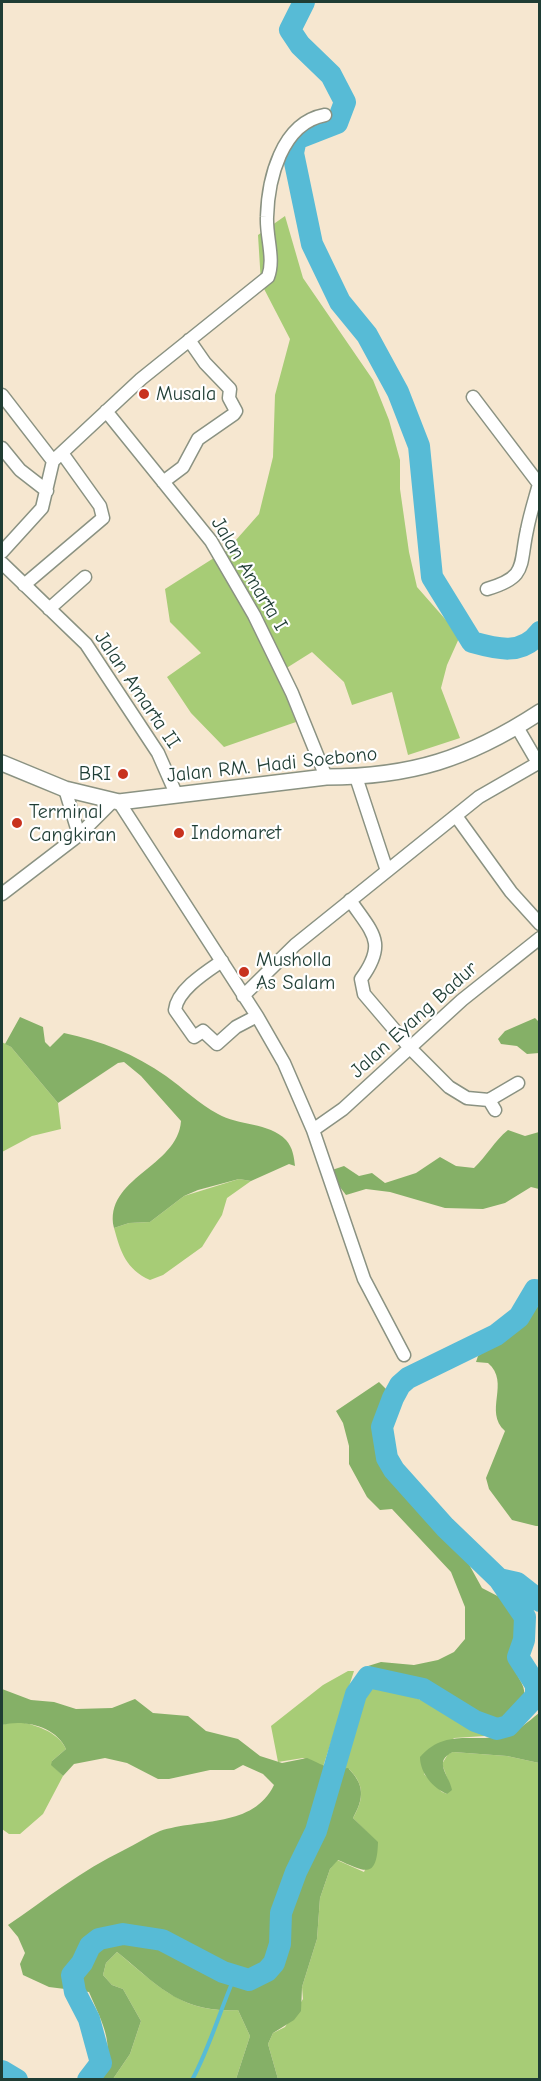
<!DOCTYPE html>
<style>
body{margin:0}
#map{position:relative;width:541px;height:2081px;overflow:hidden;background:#f6e7d0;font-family:"Comic Neue",sans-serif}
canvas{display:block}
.frame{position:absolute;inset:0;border:3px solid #1f3d34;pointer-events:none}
</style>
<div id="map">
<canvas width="541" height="2081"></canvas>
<div class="frame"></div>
</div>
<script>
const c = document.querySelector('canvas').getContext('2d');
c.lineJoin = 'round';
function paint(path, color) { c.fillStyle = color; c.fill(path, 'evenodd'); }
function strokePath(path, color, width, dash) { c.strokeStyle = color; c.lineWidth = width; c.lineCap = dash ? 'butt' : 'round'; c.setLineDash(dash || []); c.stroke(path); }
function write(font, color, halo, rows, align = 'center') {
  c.font = font + ' "Comic Neue",sans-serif'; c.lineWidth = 4.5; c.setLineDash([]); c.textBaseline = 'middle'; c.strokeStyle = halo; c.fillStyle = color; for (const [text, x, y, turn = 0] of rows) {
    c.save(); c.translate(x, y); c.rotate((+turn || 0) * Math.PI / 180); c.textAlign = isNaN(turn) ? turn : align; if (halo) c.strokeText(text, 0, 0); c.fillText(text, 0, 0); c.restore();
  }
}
const green = new Path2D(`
 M285,216L303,278L373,380L389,420L400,460V489L409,552L417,587L460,636L447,665L441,688L460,738L408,755L392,692L352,705L344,682L312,652L277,674L296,722L224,747L191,713L167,677L201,653L170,622L165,589L228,549L259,514L273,457L275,395L290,339L261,283L258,235Z
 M2,1042L11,1047L58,1103L61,1129L32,1136L2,1152Z
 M239,1179L251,1181L227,1198L222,1215L202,1247L163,1275L150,1280C126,1269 121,1253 114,1228L129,1223L150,1222L184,1196Z
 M348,1671H354L323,1767L303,1758L278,1762L271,1726L323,1685Z
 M379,1688C414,1692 457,1716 485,1736L454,1738L424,1774L442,1792L447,1794L448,1780L442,1764L448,1754L453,1752L507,1756L539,1763V2079H278L268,2044L273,2033L285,2027L303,1999L302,1987L317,1939L320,1898L330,1869L337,1860L364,1872L377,1842L353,1818C364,1799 365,1785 349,1769L337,1770L359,1704L368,1690Z
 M15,1721C33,1724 58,1731 66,1749L52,1761V1765L63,1776L43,1814L20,1834H9L2,1829V1725Z
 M117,1952C156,1984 182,2014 238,2010L250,2036L236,2079H113L130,2054L141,2021L123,1989L112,1985L103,1975L106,1963Z`);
const forest = new Path2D(`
 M20,1017L43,1027L45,1042L50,1047L64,1033C101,1041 135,1054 166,1076C183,1088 199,1104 218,1114C238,1126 269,1122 286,1140C293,1148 294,1157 295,1166L289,1164L251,1181L239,1179L198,1190L184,1196L150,1222L129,1223L114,1228C103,1178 178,1167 181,1121L141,1076L124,1062L118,1063L58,1103L11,1047L5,1044Z
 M535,1018L539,1022V1053L527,1054L517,1046L501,1044L498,1039L505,1031Z
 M508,1130L525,1136L539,1132V1189L531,1187L505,1203L483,1209L445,1208L390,1192L366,1189L346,1195L333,1178L332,1170L344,1166L359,1176L372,1173L385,1183L416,1173L440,1157L456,1166L474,1168C487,1156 494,1141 508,1130Z
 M539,1305L540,1526H536L512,1520L489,1489L486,1478L505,1431C483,1411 511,1383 488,1363L476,1362L478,1356L521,1326Z
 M379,1382L387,1390L377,1438L383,1463L406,1494L434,1516L444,1535L466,1559L482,1588L513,1604L518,1630L509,1657C520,1688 539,1691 505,1719L482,1718L442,1692L368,1666L381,1662L414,1665L438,1660L454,1652L465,1639V1607L451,1572L392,1509L380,1510L367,1497L349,1464V1446L343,1423L336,1411Z
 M2,1689L31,1700L54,1702L76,1709L112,1708L135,1699L153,1713L188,1716L206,1731L238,1739L260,1756L282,1763L307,1758C323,1765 331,1771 348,1768C365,1785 364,1798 353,1818L378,1842C377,1881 364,1871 338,1860L330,1869L320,1898L317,1939L302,1987L301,2011L294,2020L273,2033L268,2044L278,2079H236L250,2036L238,2010C179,2013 158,1985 117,1952L106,1963L103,1975L112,1985L123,1989L141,2021L130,2054L113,2079H93C122,2054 101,2021 89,1992L49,1987L23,1975L20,1964L25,1953L18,1937L8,1925C46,1899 82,1870 124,1850C136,1844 148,1836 160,1831C200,1818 253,1828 274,1785L263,1774L243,1765L234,1770H210L169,1779H158L127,1763L105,1758L74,1764L63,1776L51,1765L52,1761L66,1749C56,1726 23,1719 2,1725Z
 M539,1713V1763L507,1756L453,1752C432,1761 450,1776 452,1790L447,1794C433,1788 420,1773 420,1757C446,1727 476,1744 504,1735C518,1731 528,1722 539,1713Z`);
const stream = new Path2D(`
 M192,2080C210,2047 220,2010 235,1976`);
const river = new Path2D(`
 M304,2L290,30L300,45L331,75L345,102L337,123L296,139L293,153L312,244L340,302L367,335L398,392L419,446L432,577L472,642C497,649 522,656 540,632
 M499,1579L517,1583L540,1601
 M2,2071L17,2080
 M88,2080L101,2063L89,2019L75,1992L72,1975L82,1963L90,1946L99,1939L123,1934L162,1940L223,1972L249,1980L267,1971L274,1963L280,1944L281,1913L296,1872L316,1831L356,1694L368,1677L423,1689L475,1721L497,1729L508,1726L536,1696V1685L518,1657L524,1640L525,1617L499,1579L445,1527L394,1470L387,1458L382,1427L393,1398L400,1385L408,1378L496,1335L519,1317L535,1290L540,1291`);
const minor = new Path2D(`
 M2,395L53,461
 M473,397L539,484
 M106,411L211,541L254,615L292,693L326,777
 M2,448L20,470L47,491
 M163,482L183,467L198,439L234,414L236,411L229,398L230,389L205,363L189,340
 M2,552L42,508L53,461L141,379L268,277C275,259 266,237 267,217C268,180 281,123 325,115
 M2,563L86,644L158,753L177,796
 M24,585L103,518L100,506L62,453
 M487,589C528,577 519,566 527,530C530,514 535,499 539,484
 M49,609L85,577
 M65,789L79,835
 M119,802L257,1016L284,1063L313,1130L364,1279L404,1355
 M456,816L511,892L540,924
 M387,871L479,797L538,763L517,727
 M2,894L79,835L114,800
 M350,900C372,933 388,942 361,979L364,994L410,1048L449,1087L467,1098L489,1100L495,1110
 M222,961C206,972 177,990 175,1010L194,1037L203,1031L217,1044L236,1027L257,1016
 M243,996L295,945L387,871L356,777
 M489,1100L518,1083
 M313,1130L343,1109L462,1000L540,938`);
const major = new Path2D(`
 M2,763L65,789L119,802L326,777C411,777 468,759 540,712`);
const markers = [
 [144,394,6,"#c8321e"],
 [123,774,6,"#c8321e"],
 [17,823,6,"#c8321e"],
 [179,833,6,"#c8321e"],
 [244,972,6,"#c8321e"]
];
const poiNames = [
 ["Musala",156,394],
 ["BRI",111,774,"right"],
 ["Terminal",29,812],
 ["Cangkiran",29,835],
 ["Indomaret",191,833],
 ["Musholla",256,960],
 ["As Salam",256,983]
];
const streetNames = [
 ["Jalan Amarta I",249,574,59],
 ["Jalan Amarta II",137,690,56],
 ["Jalan RM. Hadi Soebono",272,765,-6],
 ["Jalan Eyang Badur",414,1020,-42]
];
paint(green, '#a7cc76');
paint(forest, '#85b067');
strokePath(stream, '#57bbd6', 4);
strokePath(river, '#57bbd6', 22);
strokePath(minor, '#8a9282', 15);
strokePath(major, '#8a9282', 18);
strokePath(minor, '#fff', 12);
strokePath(major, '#fff', 15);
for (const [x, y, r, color] of markers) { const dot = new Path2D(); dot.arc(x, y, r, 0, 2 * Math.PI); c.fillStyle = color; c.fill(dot); strokePath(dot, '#fff', 2); }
write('20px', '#1f3d34', '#fff', poiNames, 'left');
write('20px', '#1f3d34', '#fff', streetNames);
</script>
